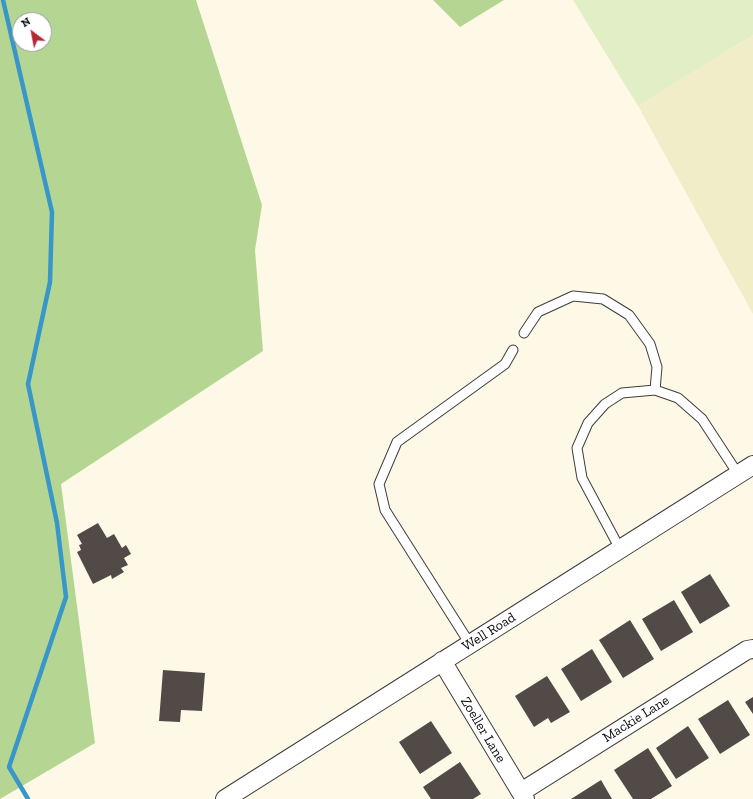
<!DOCTYPE html>
<style>
body{margin:0}
#map{position:relative;width:753px;height:799px;overflow:hidden;background:#fef9e7;font-family:"Zilla Slab",serif}
canvas{display:block}
.north{position:absolute;left:12px;top:12px;width:40px;height:40px;box-sizing:border-box;background:#fff;border:1px solid #9d9d9d;border-radius:50%;rotate:328deg;font-size:11px;font-weight:700;line-height:16px;text-align:center;color:#0a0a0a}
.north::after{content:'';display:block;margin:auto;width:14px;height:18px;background:#b42836;clip-path:polygon(50% 0,100% 100%,50% 72%,0 100%)}
</style>
<div id="map">
<canvas width="753" height="799"></canvas>
<div class="north">N</div>
</div>
<script>
const c = document.querySelector('canvas').getContext('2d');
c.lineJoin = 'round';
function paint(path, color) { c.fillStyle = color; c.fill(path, 'evenodd'); }
function strokePath(path, color, width, dash) { c.strokeStyle = color; c.lineWidth = width; c.lineCap = dash ? 'butt' : 'round'; c.setLineDash(dash || []); c.stroke(path); }
function write(font, color, halo, rows, align = 'center') {
  c.font = font + ' "Zilla Slab",serif'; c.lineWidth = 4; c.setLineDash([]); c.textBaseline = 'middle'; c.strokeStyle = halo; c.fillStyle = color; for (const [text, x, y, turn = 0] of rows) {
    c.save(); c.translate(x, y); c.rotate((+turn || 0) * Math.PI / 180); c.textAlign = isNaN(turn) ? turn : align; if (halo) c.strokeText(text, 0, 0); c.fillText(text, 0, 0); c.restore();
  }
}
const farmland = new Path2D(`
 M753,35V314L638,106Z`);
const forest = new Path2D(`
 M0,0H196L262,205L255,250L263,351L61,484L95,743L0,799ZM20,20H44V44H20Z
 M433,0H504L460,27Z`);
const pitch = new Path2D(`
 M573,0H753V35L638,106Z`);
const stream = new Path2D(`
 M3,0L52,212L50,282L28,384L57,523L66,597L9,767L28,799`);
const building = new Path2D(`
 M98,523L107,538L114,534L122,548L126,545L131,554L124,558L128,565L121,568L124,572L112,579L111,575L93,584L77,552L81,550L79,545L82,544L77,535Z
 M710,574L730,606L700,624L681,592Z
 M674,600L693,632L661,651L642,619Z
 M630,620L654,659L623,678L599,640Z
 M592,649L612,682L581,701L561,669Z
 M163,670L205,673L202,711L181,710L180,722L159,721Z
 M547,676L570,712L551,723L548,718L534,727L515,696Z
 M753,697V714L745,702Z
 M728,700L750,735L720,754L698,719Z
 M431,721L452,753L420,774L399,742Z
 M688,726L709,758L676,779L656,748Z
 M648,748L672,786L651,799H633L614,770Z
 M460,762L481,794L473,799H431L423,787Z
 M601,780L612,799H571Z`);
const service = new Path2D(`
 M524,333L538,312L573,296L603,299L629,315L650,344L657,367L655,390
 M620,549L582,478L577,448L588,423L605,404L622,393L655,390L678,398L702,419L738,474
 M470,644L385,510L379,484L397,442L505,364L513,350`);
const minor = new Path2D(`
 M442,661L525,799
 M521,792L747,650L753,649
 M225,799L753,465`);
const streetNames = [
 ["Well Road",489,632,-32],
 ["Mackie Lane",636,719,-32],
 ["Zoeller Lane",483,730,59]
];
paint(farmland, '#f2edc9');
paint(forest, '#b5d693');
paint(pitch, '#e2eec5');
strokePath(stream, '#3896c8', 4.5);
paint(building, '#524a47');
strokePath(service, '#3d3d3d', 11);
strokePath(minor, '#3d3d3d', 20);
strokePath(service, '#fff', 9);
strokePath(minor, '#fff', 18);
write('14px', '#0a0a0a', '#fff', streetNames);
</script>
